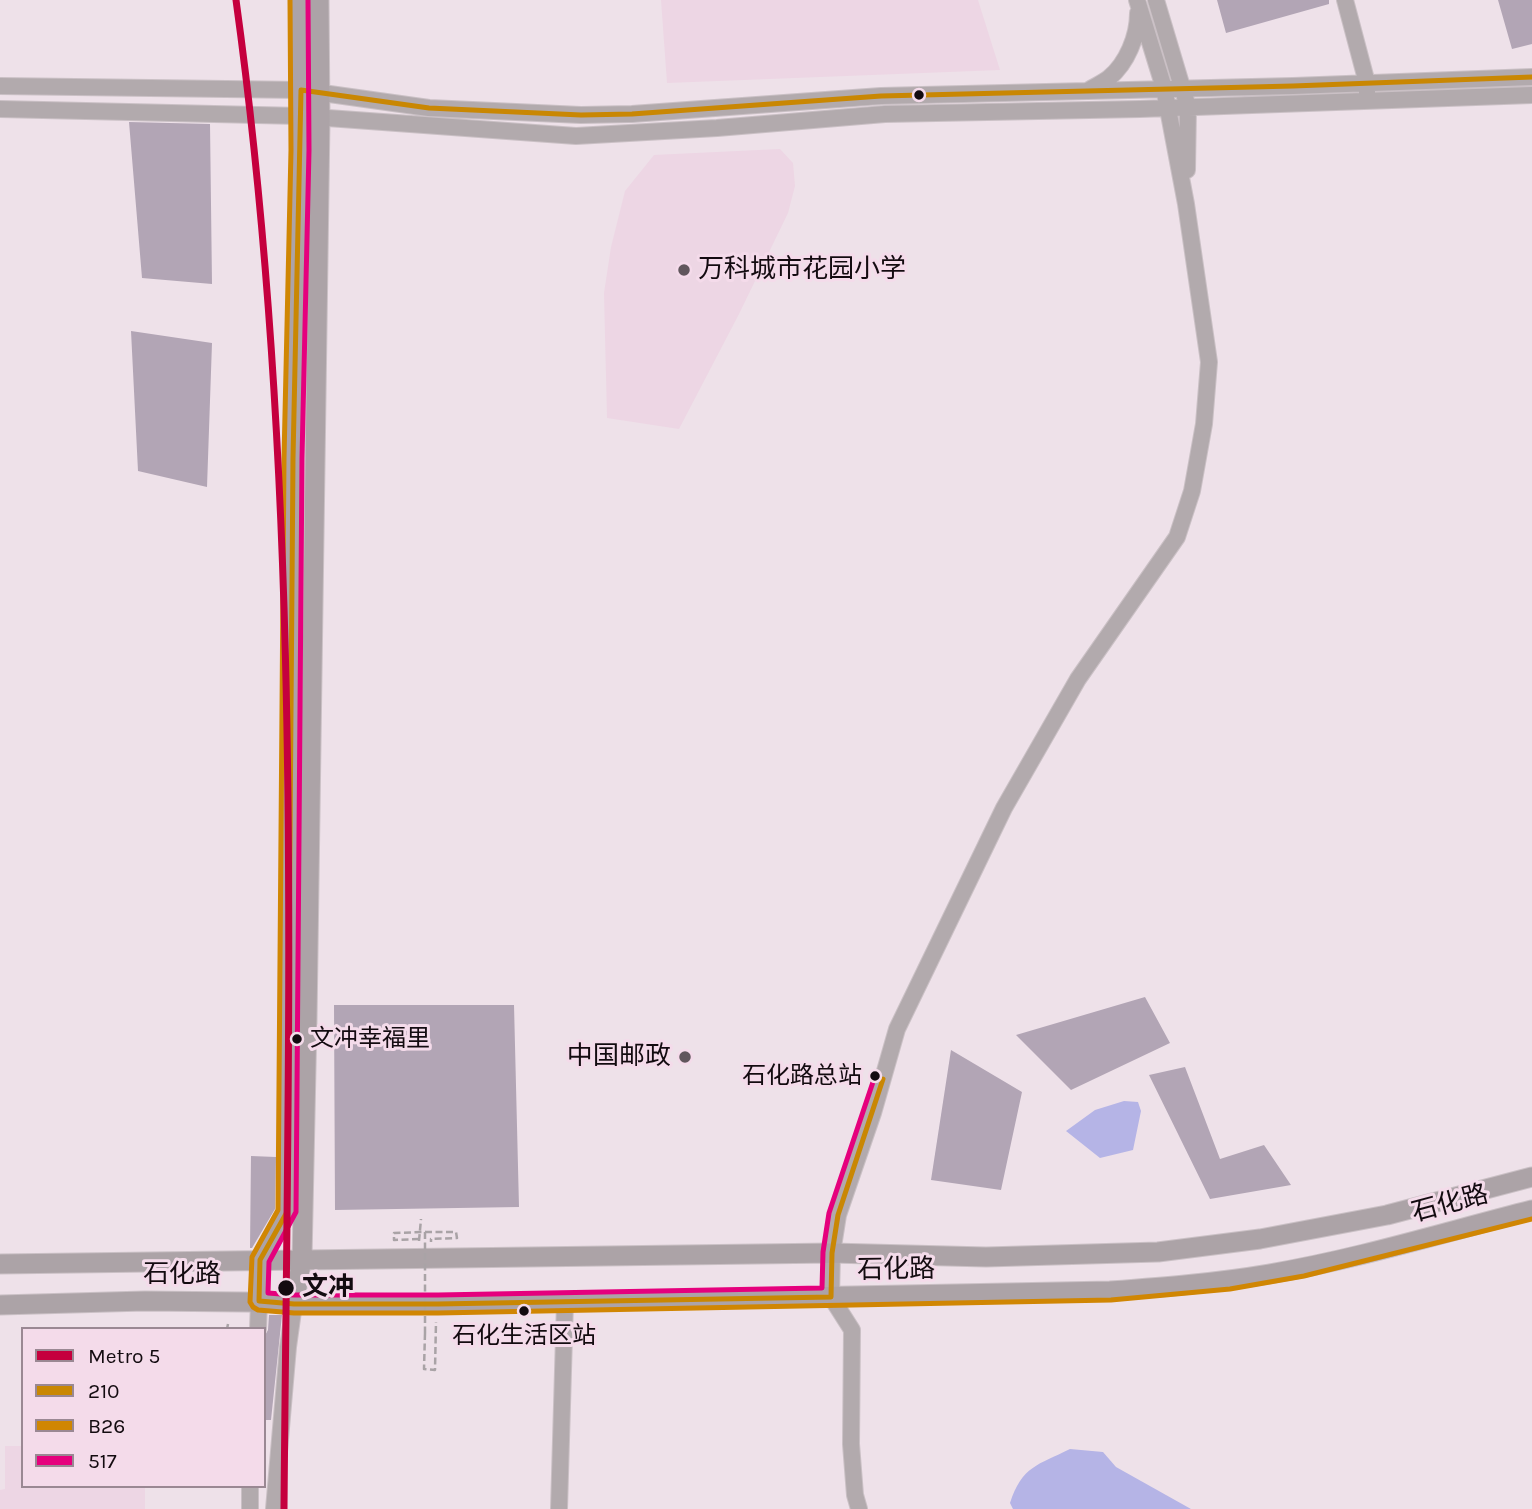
<!DOCTYPE html>
<meta charset="utf-8">
<style>
body{margin:0}
#map{position:relative;width:1532px;height:1509px;overflow:hidden;background:#eee1e9;font-family:Karla,sans-serif}
canvas{display:block}
.legend{position:absolute;left:21px;top:1327px;width:245px;height:161px;box-sizing:border-box;background:#f4dbea;border:2px solid #9a8893;margin:0;padding:9px 12px;list-style:none;font-size:21px;color:#130b10}
.legend li{display:flex;align-items:center;gap:14px;height:35px}
.legend b{width:35px;border:2px solid #9a8893}
</style>
<div id="map">
<canvas width="1532" height="1509"></canvas>
<ul class="legend">
<li><b style="height:9px;background:#c5003e"></b>Metro 5</li>
<li><b style="height:9px;background:#c98703"></b>210</li>
<li><b style="height:9px;background:#d08603"></b>B26</li>
<li><b style="height:9px;background:#e5007d"></b>517</li>
</ul>
</div>
<script>
const c = document.querySelector('canvas').getContext('2d');
c.lineJoin = 'round';
function paint(path, color) { c.fillStyle = color; c.fill(path, 'evenodd'); }
function strokePath(path, color, width, dash) { c.strokeStyle = color; c.lineWidth = width; c.lineCap = dash ? 'butt' : 'round'; c.setLineDash(dash || []); c.stroke(path); }
function write(font, color, halo, rows, align = 'center') {
  c.font = font + ' Karla,"Noto Sans SC",sans-serif'; c.lineWidth = 6; c.setLineDash([]); c.textBaseline = 'middle'; c.strokeStyle = halo; c.fillStyle = color; for (const [text, x, y, turn = 0] of rows) {
    c.save(); c.translate(x, y); c.rotate((+turn || 0) * Math.PI / 180); c.textAlign = isNaN(turn) ? turn : align; if (halo) c.strokeText(text, 0, 0); c.fillText(text, 0, 0); c.restore();
  }
}
const built = new Path2D(`
 M661,0H978L1000,70L667,83Z
 M780,149L793,163L795,186L788,213L739,314L679,429L607,418L604,293L611,247L625,191L654,155Z
 M5,1446H23V1486H145V1509H0V1490L5,1489Z`);
const water = new Path2D(`
 M1124,1101L1138,1102L1141,1111L1133,1150L1100,1158L1066,1131L1095,1110Z
 M1070,1449L1103,1452L1116,1467L1191,1509H1013L1010,1503C1022,1466 1038,1465 1070,1449Z`);
const building = new Path2D(`
 M1217,0H1329V4L1226,33Z
 M1498,0H1532V44L1512,49Z
 M129,122L210,124L212,284L142,278Z
 M131,331L212,343L207,487L138,471Z
 M1145,997L1170,1043L1071,1090L1016,1035Z
 M334,1005H514L519,1207L335,1210Z
 M951,1050L1022,1092L1001,1190L931,1180Z
 M1185,1067L1220,1159L1264,1145L1291,1185L1210,1199L1149,1075Z
 M251,1156L276,1157L275,1209L252,1248H250Z
 M269,1315H282L271,1420H264V1337L268,1330Z`);
const path = new Path2D(`
 M425,1232H456L457,1238L431,1239V1242
 M419,1241L421,1219
 M227,1329L228,1324
 M425,1333L424,1369L435,1370L436,1322`);
const minor = new Path2D(`
 M1156,0L1188,107L1187,170
 M1345,0L1367,83V93
 M0,86L301,90L429,108L581,115L632,114L881,96L1293,86L1532,77
 M1089,90C1095,86 1103,83 1109,78C1127,63 1138,36 1138,13
 M0,109L300,116L576,136L717,128L885,114L1140,109L1532,95
 M258,1329L259,1301
 M250,1486V1509
 M274,1509L288,1347L294,1304
 M559,1509L565,1302
 M859,1509L855,1495L851,1444L852,1330L831,1297L832,1253L838,1215L873,1113L897,1029L1004,808L1078,679L1177,537L1192,491L1204,424L1209,362L1186,204L1164,88L1137,0`);
const major = new Path2D(`
 M0,1264L832,1253L986,1257L1158,1252L1260,1239L1387,1215L1532,1177
 M259,1301L260,1260L287,1212L290,1053L293,458L300,150L299,0
 M294,1304L302,1259L307,1020L320,119L319,0
 M0,1305L145,1301L438,1304L1110,1291C1163,1287 1216,1283 1269,1274C1358,1259 1445,1232 1532,1210`);
const pathBridge = new Path2D(`
 M419,1239L394,1240V1233L425,1232V1333`);
const bus1 = new Path2D(`
 M883,1079L838,1215L832,1253L831,1297L438,1304H294L259,1301L260,1260L287,1212L293,458L301,90L429,108L581,115L632,114L881,96L1293,86L1532,77`);
const bus2 = new Path2D(`
 M290,0L291,150L284,458L278,1210L252,1257L250,1302L253,1307L258,1310L294,1313H438L1111,1300L1230,1289L1304,1276L1532,1219`);
const bus3 = new Path2D(`
 M308,0L309,150L302,458L296,1212L269,1262L268,1293L294,1295H438L822,1288L823,1252L829,1213L875,1076`);
const metro1 = new Path2D(`
 M236,0C305,499 288,1007 284,1509`);
const markers = [
 [919,95,6,"#130b10"],
 [684,270,7,"#60565c"],
 [297,1039,6,"#130b10"],
 [685,1057,7,"#60565c"],
 [875,1076,6,"#130b10"],
 [286,1288,9,"#130b10"],
 [524,1311,6,"#130b10"]
];
const busNames = [
 ["文冲幸福里",310,1039],
 ["石化路总站",862,1076,"right"],
 ["石化生活区站",524,1336,"center"]
];
const poiNames = [
 ["万科城市花园小学",698,270],
 ["中国邮政",671,1057,"right"]
];
const streetNames = [
 ["石化路",1450,1204,-15],
 ["石化路",896,1270,-1],
 ["石化路",182,1275]
];
const stopNames = [
 ["文冲",302,1288]
];
paint(built, '#edd6e4');
paint(water, '#b5b4e6');
paint(building, '#b2a5b5');
strokePath(minor, '#cac0c5', 18);
strokePath(major, '#cac0c5', 21);
strokePath(path, '#a9a3a6', 2.5, [7, 3.5]);
strokePath(minor, '#b2aaad', 16);
strokePath(major, '#aca3a7', 19);
strokePath(pathBridge, '#a9a3a6', 2.5, [7, 3.5]);
strokePath(bus1, '#c98703', 5);
strokePath(bus2, '#d08603', 5);
strokePath(bus3, '#e5007d', 5);
strokePath(metro1, '#c5003e', 7);
for (const [x, y, r, color] of markers) { const dot = new Path2D(); dot.arc(x, y, r, 0, 2 * Math.PI); c.fillStyle = color; c.fill(dot); strokePath(dot, '#f4dbea', 2.5); }
write('24px', '#130b10', '#f4dbea', busNames, 'left');
write('26px', '#130b10', '#f4dbea', poiNames, 'left');
write('26px', '#130b10', '#f4dbea', streetNames);
write('bold 26px', '#130b10', '#f4dbea', stopNames, 'left');
</script>
